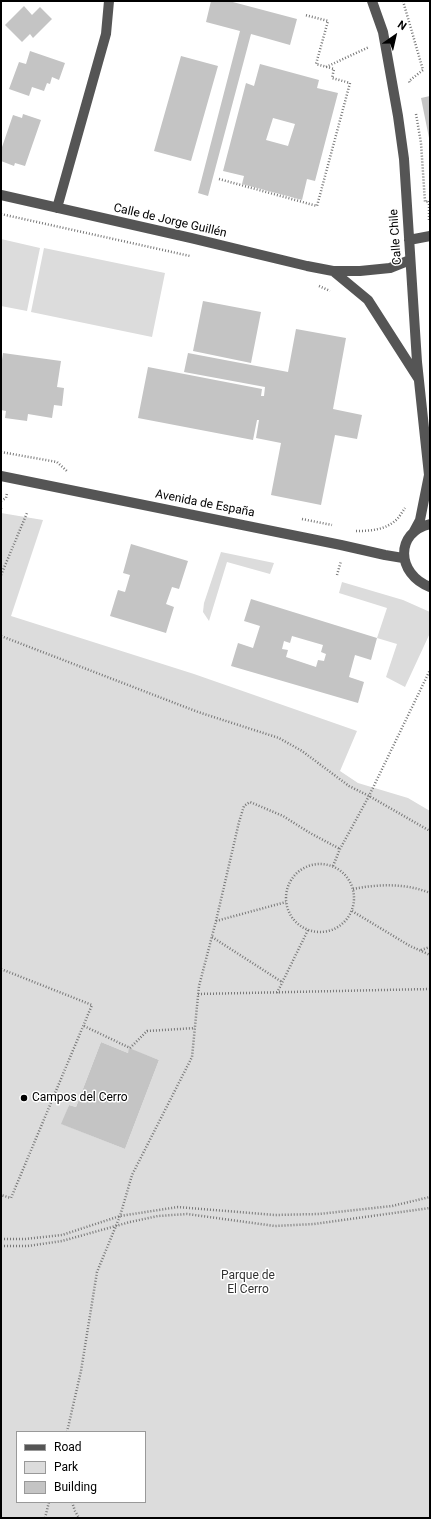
<!DOCTYPE html>
<meta charset="utf-8">
<style>
body{margin:0}
#map{position:relative;width:431px;height:1519px;overflow:hidden;background:#fff;font-family:Roboto,sans-serif}
canvas{display:block}
.frame{position:absolute;inset:0;border:2px solid #000;pointer-events:none}
.legend{position:absolute;left:16px;top:1431px;width:130px;height:72px;box-sizing:border-box;background:#fff;border:1px solid #999;margin:0;padding:5px 7px;list-style:none;font-size:12px;color:#000}
.legend li{display:flex;align-items:center;gap:8px;height:20px}
.legend b{width:20px;border:1px solid #999}
.north{position:absolute;left:375px;top:16px;width:40px;height:40px;-webkit-text-stroke:3px #fff;paint-order:stroke;rotate:34deg;font-size:11px;font-weight:700;line-height:16px;text-align:center;color:#000}
.north::after{content:'';display:block;margin:auto;width:14px;height:18px;background:#000;clip-path:polygon(50% 0,100% 100%,50% 72%,0 100%)}
</style>
<div id="map">
<canvas width="431" height="1519"></canvas>
<div class="frame"></div>
<ul class="legend">
<li><b style="height:5px;background:#555"></b>Road</li>
<li><b style="height:11px;background:#dcdcdc"></b>Park</li>
<li><b style="height:11px;background:#c4c4c4"></b>Building</li>
</ul>
<div class="north">N</div>
</div>
<script>
const c = document.querySelector('canvas').getContext('2d');
c.lineJoin = 'round';
function paint(path, color) { c.fillStyle = color; c.fill(path, 'evenodd'); }
function strokePath(path, color, width, dash) { c.strokeStyle = color; c.lineWidth = width; c.lineCap = dash ? 'butt' : 'round'; c.setLineDash(dash || []); c.stroke(path); }
function write(font, color, halo, rows, align = 'center') {
  c.font = font + ' Roboto,sans-serif'; c.lineWidth = 3; c.setLineDash([]); c.textBaseline = 'middle'; c.strokeStyle = halo; c.fillStyle = color; for (const [text, x, y, turn = 0] of rows) {
    c.save(); c.translate(x, y); c.rotate((+turn || 0) * Math.PI / 180); c.textAlign = isNaN(turn) ? turn : align; if (halo) c.strokeText(text, 0, 0); c.fillText(text, 0, 0); c.restore();
  }
}
const green = new Path2D(`
 M1,239L40,248L27,311L1,306Z
 M44,248L165,273L152,337L31,312Z
 M1,513L43,520L11,616L194,674L357,731L340,771L358,783L408,798L430,811V1518H1ZM101,1042L128,1053L130,1049L159,1060L125,1149L62,1124L69,1105L76,1107ZM17,1432H145V1502H17Z
 M221,552L274,563L270,574L227,562L209,621L203,612L204,603Z
 M342,582L403,600L430,612V633L405,687L386,677L397,644L377,638L387,608L339,593Z`);
const building = new Path2D(`
 M211,1H229L297,19L290,45L251,34L208,196L198,193L240,31L206,22Z
 M24,6L32,15L40,7L52,19L33,38L30,34L22,42L5,25Z
 M30,51L65,63L59,80L52,77L50,84L47,83L44,91L32,87L29,96L9,89L19,62L26,64Z
 M181,56L218,66L191,161L154,151Z
 M260,64L319,80L317,88L338,93L315,181L307,179L302,200L242,184L244,176L223,171L246,83L254,86ZM273,118L295,124L288,146L266,140Z
 M430,96V138H429L421,98Z
 M23,114L41,120L25,166L15,163L14,166L1,161V150L13,115L22,118Z
 M203,301L261,312L251,363L193,351Z
 M296,329L346,338L333,409L362,415L357,439L335,435L321,505L271,495L281,443L256,438L259,420H257L253,440L138,418L148,367L262,389L261,396H264L265,387L184,372L188,353L288,372Z
 M3,353L61,361L57,387L64,388L62,406L54,405L52,418L28,414L27,421L5,418L6,411L1,410V367Z
 M131,544L188,561L179,589L172,587L166,604L174,607L166,633L110,616L118,590L125,592L130,575L123,573Z
 M251,599L377,638L371,660L355,655L349,677L364,682L358,703L231,666L238,643L253,648L260,626L244,621ZM292,636L323,645L321,652L326,654L324,661L318,660L316,667L286,657L288,650L282,649L284,641L290,643Z
 M101,1042L128,1053L129,1048L159,1060L125,1149L61,1124L69,1105L76,1107Z`);
const path = new Path2D(`
 M403,1L423,70L409,81L410,84
 M326,67L369,47
 M416,114L421,143L425,202L430,201
 M219,179L317,206L350,83L332,78L334,69L316,64L328,21L305,15
 M429,201V220
 M1,214L190,256
 M319,286L330,291
 M1,452L57,462L68,472
 M1,501L6,498L7,493
 M1,509V508
 M302,519L332,525
 M356,531C370,531 384,530 395,521C399,518 402,512 405,508
 M1,575L27,513
 M337,575L341,561
 M1,636L198,712L279,738L302,751L349,786L369,796L430,831
 M286 898a34 34 0 1 1 68 0a34 34 0 1 1-68 0Z
 M333,866L340,849L369,796L430,670
 M353,889C378,884 406,883 430,893
 M352,911L410,946L430,955
 M216,921L286,902
 M212,937L282,982
 M421,950L430,947
 M1,969L92,1005L11,1198L1,1195
 M277,993L308,930
 M198,994L430,989
 M84,1026L130,1048L147,1031L195,1028
 M1,1239H25L62,1235L120,1216L178,1207L275,1215L319,1214L392,1206L430,1197
 M1,1246H28L62,1241L130,1222L158,1216L187,1214L275,1226L314,1224L430,1208
 M67,1432L81,1371L97,1272L120,1216L132,1175L192,1057L199,986L216,921L239,822L244,806L250,802L283,816L310,833L340,849
 M72,1502L75,1511L79,1518
 M45,1518L49,1502`);
const minor = new Path2D(`
 M372,1L383,32L398,116L404,159L417,362L429,475L420,520L413,533
 M1,195L191,238L307,266L333,271H360L390,268L410,260
 M57,208L106,34L109,1
 M409,240L430,236
 M333,271L368,300L418,378
 M1,476L341,545L385,555L403,558
 M430,524C395,532 396,574 430,587`);
const markers = [
 [24,1098,4,"#000"]
];
const streetNames = [
 ["Calle de Jorge Guillén",170,221,13],
 ["Calle Chile",396,237,-94],
 ["Avenida de España",205,504,11]
];
const poiNames = [
 ["Campos del Cerro",32,1098]
];
const parkNames = [
 ["Parque de",248,1276],
 ["El Cerro",248,1290]
];
paint(green, '#dcdcdc');
paint(building, '#c4c4c4');
strokePath(path, '#777', 2.5, [1, 2]);
strokePath(minor, '#555', 10);
for (const [x, y, r, color] of markers) { const dot = new Path2D(); dot.arc(x, y, r, 0, 2 * Math.PI); c.fillStyle = color; c.fill(dot); strokePath(dot, '#fff', 1.5); }
write('12px', '#000', '#fff', streetNames);
write('12px', '#000', '#fff', poiNames, 'left');
write('12px', '#333', '#fff', parkNames);
</script>
